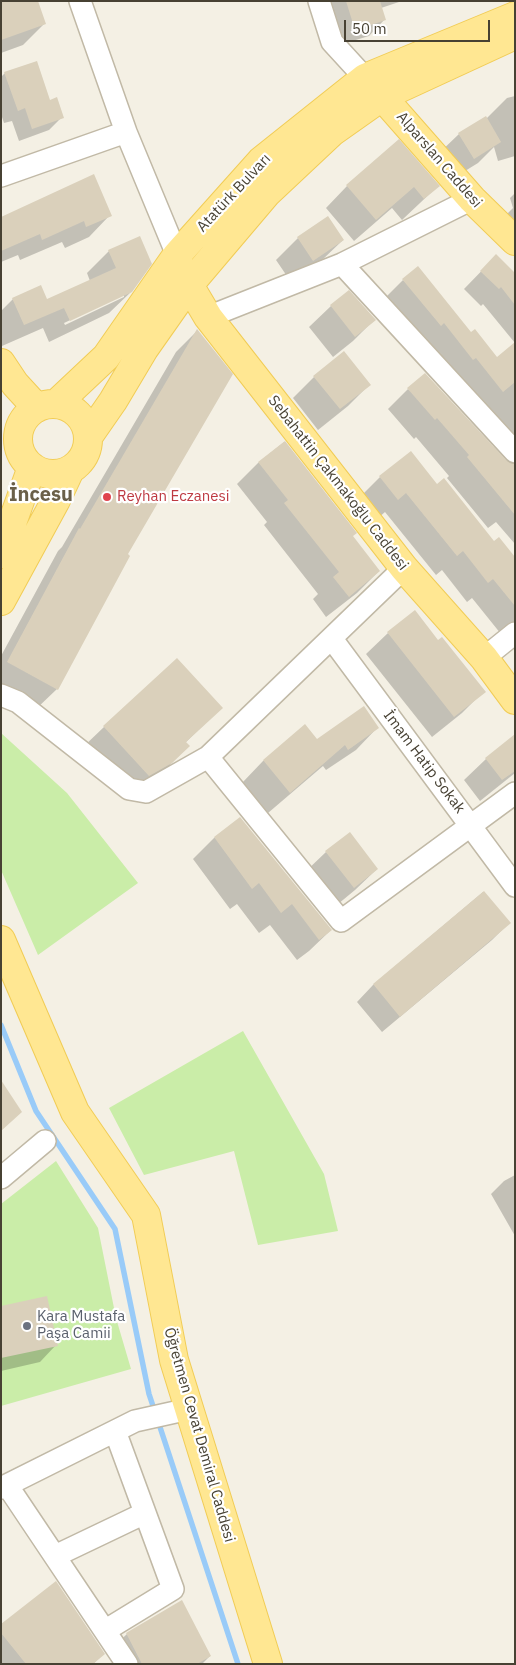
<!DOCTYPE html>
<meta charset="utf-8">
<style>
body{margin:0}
#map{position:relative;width:516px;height:1665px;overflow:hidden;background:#f4f0e4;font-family:"IBM Plex Sans",sans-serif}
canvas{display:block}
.frame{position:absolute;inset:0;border:2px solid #474133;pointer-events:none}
.scale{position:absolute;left:344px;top:20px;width:146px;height:22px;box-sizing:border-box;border:2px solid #474133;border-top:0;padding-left:6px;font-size:15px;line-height:18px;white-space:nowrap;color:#474133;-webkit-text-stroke:4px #fff;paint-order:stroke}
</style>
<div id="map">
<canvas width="516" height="1665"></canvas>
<div class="frame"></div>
<div class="scale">50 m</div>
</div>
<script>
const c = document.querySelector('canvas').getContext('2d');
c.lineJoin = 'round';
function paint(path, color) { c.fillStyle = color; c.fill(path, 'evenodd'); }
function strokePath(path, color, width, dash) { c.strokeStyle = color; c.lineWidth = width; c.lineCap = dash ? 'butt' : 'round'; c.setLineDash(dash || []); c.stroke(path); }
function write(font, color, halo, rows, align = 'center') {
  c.font = font + ' "IBM Plex Sans",sans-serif'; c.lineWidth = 4.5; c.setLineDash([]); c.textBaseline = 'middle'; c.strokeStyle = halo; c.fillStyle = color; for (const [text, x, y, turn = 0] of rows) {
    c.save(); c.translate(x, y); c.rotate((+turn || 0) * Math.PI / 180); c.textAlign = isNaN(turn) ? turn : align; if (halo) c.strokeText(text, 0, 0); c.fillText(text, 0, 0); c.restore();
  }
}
const green = new Path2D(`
 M1,733L67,793L138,883L38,955L1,870Z
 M243,1031L324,1174L338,1231L258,1245L234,1151L144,1175L109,1108Z
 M56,1161L98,1228L116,1318L131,1369L1,1406V1204Z`);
const shadow = new Path2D(`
 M1,1L45,23L23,45L1,53Z
 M325,1H402L381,8L385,19L369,36L339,45Z
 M5,73L50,101L62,117L49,130L19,141L12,121L4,123L1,114V77Z
 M515,96V156L498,161L494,147L478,163L452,179L437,155L459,134L486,119L507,98Z
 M347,186H438L402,220L392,208L354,241L326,208Z
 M515,193V229L505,216L513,208L510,198Z
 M110,215L89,237L65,248L62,242L20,260L18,255L1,262V218Z
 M139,238L132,291L109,313L49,342L43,328L2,346L1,311L13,299L46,301L90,281L87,273L109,251ZM124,295V297L65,325L64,323Z
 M298,238L343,240L321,261L291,282L276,260Z
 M496,256L515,274V343L483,304L481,306L464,289Z
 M403,280L471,333L497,358L515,344V441L455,376L427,340L423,343L386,297Z
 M349,291L374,320L353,341L333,357L309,327L331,306Z
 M197,331L126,555L57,689L35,710L1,692V656L58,551L62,547L176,352Z
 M314,377L369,385L348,406L318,430L293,398Z
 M408,389L505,461L515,465V544L496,522L488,528L447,478L449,476L416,437L414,439L388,409Z
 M284,442L352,537L379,571L357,593L326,617L313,599L318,594L264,525L267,522L237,484L258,463Z
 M380,477L437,486L494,543L515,559V623L501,634L472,598L467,602L442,570L436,575L385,512L377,519L360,497Z
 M388,633L484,691L462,713L432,737L366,654Z
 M221,708L185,743L188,746L167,768L149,784L127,797L82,748L104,727Z
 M305,726L317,741L377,728L356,750L326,770L323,766L268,813L242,783L263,761Z
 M515,736V773L480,801L464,780L486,759Z
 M240,818L331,930L309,951L297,960L270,925L259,933L237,904L230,909L193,859L214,838Z
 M326,852L377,869L355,890L332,909L304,873Z
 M483,892L509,923L492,940L382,1032L357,1002L373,985Z
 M515,1175V1236L491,1194L504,1181Z
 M1,1307L56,1345L40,1362L1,1371Z
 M1,1626L103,1654L93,1664H1Z
 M127,1634L210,1656L202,1664H118L111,1649Z`);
const stream = new Path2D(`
 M1,1025L36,1111L115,1229L149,1394L155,1412
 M158,1421L238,1664`);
const building = new Path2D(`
 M1,1H38L46,24L1,40Z
 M346,1H380L386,20L355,30Z
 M37,61L50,100L57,97L64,118L32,129L25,108L18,111L4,72Z
 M486,116L501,142L474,159L458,133Z
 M399,139L440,186L424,199L414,187L376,220L346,185Z
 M94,174L112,216L86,227L84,221L42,240L40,234L1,251V217Z
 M328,216L344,240L313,261L297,237Z
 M140,236L152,264L132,292L70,321L64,308L24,325L12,298L41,285L47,299L116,268L108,250Z
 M496,254L515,273V305L501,287L499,289L480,271Z
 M418,266L471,332L475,329L497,357L515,342V382L503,392L476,358L473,360L444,323L441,326L402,279Z
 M349,290L376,320L355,337L330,305Z
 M197,329L233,374L128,554L130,556L58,690L7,662L79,528L80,529Z
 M344,351L371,385L340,409L313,376Z
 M425,373L506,460L515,464V515L467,457L469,455L437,418L435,420L407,388Z
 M285,441L357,533L353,536L380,571L349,597L333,577L339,572L284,503L288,500L258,462Z
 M411,451L437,484L444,478L494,541L499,537L515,557V606L493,579L488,583L463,551L457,556L406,493L398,500L379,476Z
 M415,610L438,640L442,637L486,692L454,717L387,632Z
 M177,658L223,708L186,742L190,746L172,763L149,776L103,726Z
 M364,706L379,728L348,750L345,745L290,793L263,760L305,724L317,739Z
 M515,734V771L502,780L485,758Z
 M240,817L332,930L319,940L292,904L281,913L259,883L252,889L214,837Z
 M350,832L378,869L354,888L325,851Z
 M484,891L511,923L400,1017L373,984Z
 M1,1080L22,1112L1,1131Z
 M47,1296L58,1346L1,1358V1306Z
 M56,1581L105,1654L93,1664H26L1,1633V1624Z
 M182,1600L211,1656L197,1664H142L126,1633Z`);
const minor = new Path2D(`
 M80,1L126,132L177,255
 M319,1L332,42L365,78
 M1,176L126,132
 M342,264L515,452
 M208,317L342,264L472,199
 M332,639L515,886
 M484,658L515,633
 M1,695L18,702L129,789L146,792L208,757L404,568
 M208,757L341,921L515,793
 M1,1178L45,1141
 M7,1485L127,1664
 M1,1488L135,1421L189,1409
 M55,1556L145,1513
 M106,1630L173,1589L115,1431`);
const major = new Path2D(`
 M371,84L472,199L515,241
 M182,269L189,285L208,317L404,568L484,658L515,700
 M1,363L15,384L37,408
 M56,404L106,357L177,255L261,161L365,78L515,16
 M18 439a35 35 0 1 1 70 0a35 35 0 1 1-70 0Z
 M88,437L113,401L144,349L189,285L267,193L332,132L383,96L515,35
 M1,554L32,467
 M1,601L56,500L70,470
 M1,940L75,1112L146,1215L174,1360L268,1664`);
const markers = [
 [107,497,5,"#e0444e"],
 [27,1326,5,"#6b7280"]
];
const streetNames = [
 ["Alparslan Caddesi",439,160,49],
 ["Atatürk Bulvarı",234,193,-47],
 ["Sebahattin Çakmakoğlu Caddesi",338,483,52],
 ["İmam Hatip Sokak",424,762,53],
 ["Öğretmen Cevat Demiral Caddesi",199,1435,74]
];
const healthNames = [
 ["Reyhan Eczanesi",117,497]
];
const worshipNames = [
 ["Kara Mustafa",37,1317],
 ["Paşa Camii",37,1334]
];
const districtNames = [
 ["İncesu",41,495]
];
paint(green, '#caeda8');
paint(shadow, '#0003');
strokePath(stream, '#99cbf8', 5.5);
paint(building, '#dad0bb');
strokePath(minor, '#c1b9a6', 24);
strokePath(major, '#f1cc55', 30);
strokePath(minor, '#fff', 21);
strokePath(major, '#ffe792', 28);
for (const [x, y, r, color] of markers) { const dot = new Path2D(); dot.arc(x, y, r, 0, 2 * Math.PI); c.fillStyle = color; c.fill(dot); strokePath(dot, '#fff', 2); }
write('15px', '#474133', '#fff', streetNames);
write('15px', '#be3a42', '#fff', healthNames, 'left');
write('15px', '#5b616d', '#fff', worshipNames, 'left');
write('bold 20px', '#6b6049', '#fff', districtNames);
</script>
